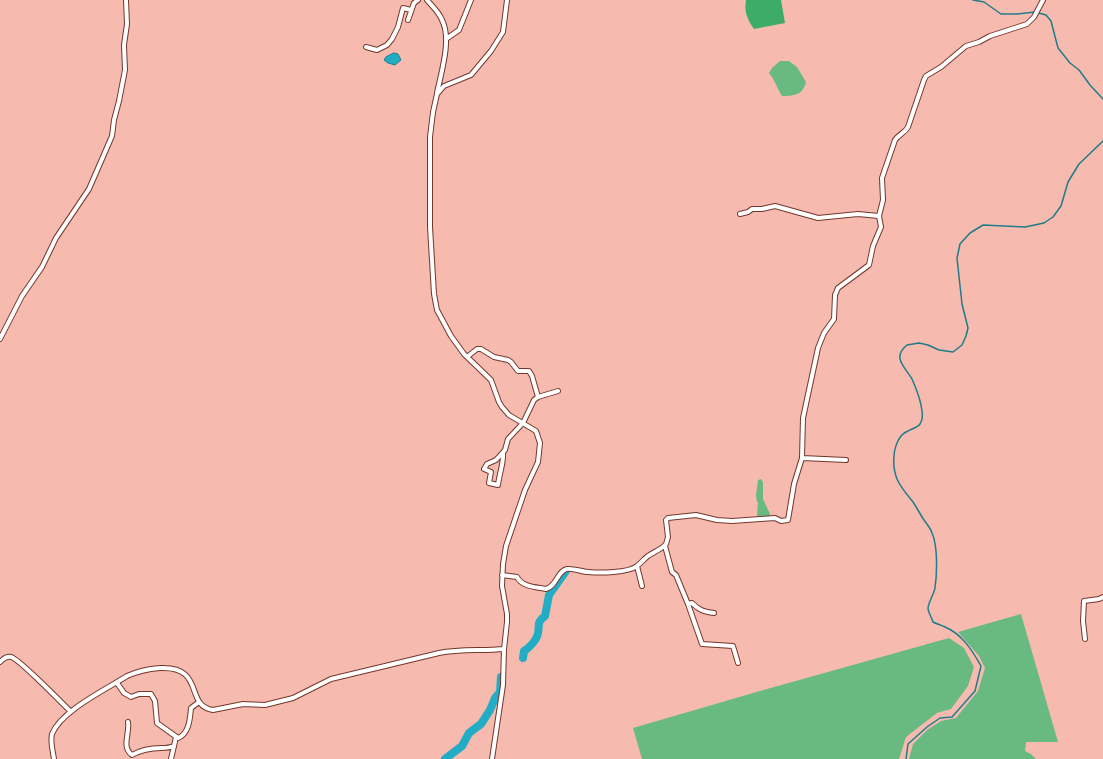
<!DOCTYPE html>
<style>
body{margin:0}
canvas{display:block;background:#f6bbae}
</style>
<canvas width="1103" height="759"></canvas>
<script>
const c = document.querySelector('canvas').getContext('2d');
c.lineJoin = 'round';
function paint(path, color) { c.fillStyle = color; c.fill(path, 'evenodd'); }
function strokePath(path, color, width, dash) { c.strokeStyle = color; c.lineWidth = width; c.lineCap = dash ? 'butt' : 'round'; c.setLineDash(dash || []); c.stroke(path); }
const green = new Path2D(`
 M780,61H789L797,67L806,82C803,95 794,96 782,96C777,88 775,80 769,73L772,68Z
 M761,479L763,482V499L770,514L769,518L757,517L758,502H757L756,495L758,480Z
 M1021,614L1058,742H1026L1025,751L1031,754L1036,759H909L913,744L927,730L941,721L956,718L978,691L985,668L979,656L958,632Z
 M949,638L964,648L974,667L968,686L951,709L937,713L906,737L899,759H642L633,728L760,691Z`);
const forest = new Path2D(`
 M746,0H781L785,23L754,29C747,19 744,12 746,0Z`);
const water = new Path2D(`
 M394,53L398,54L401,60L395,65L388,63L384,60L386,57Z`);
const stream = new Path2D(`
 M973,0L984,2L1001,14H1017L1035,12L1046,15L1051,21L1058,48L1070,63L1079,70L1090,85L1103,99
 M906,759L908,744L927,727L940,718L952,717L975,691L981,666C972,650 962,634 945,627C941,625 937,624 933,622C932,618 928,612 928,608C929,601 934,594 935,588C937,574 938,546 932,533C931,529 927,524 924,520C920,514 917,508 913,502C901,487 892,478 894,456C894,450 897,441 901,436C910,426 925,431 922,411C921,401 916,388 912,379C906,368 891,358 907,345L919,343L928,345L939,350L953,352L962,345L966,336L968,328L962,304L957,258L960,244L970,233L983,225L1025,227L1044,223L1053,217L1061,206L1068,182L1079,164L1103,141`);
const river = new Path2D(`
 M523,658L524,651C529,648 537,640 538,633C540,624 536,623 545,616L549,595L566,571
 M445,759L462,746L469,733L481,724L490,710L495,698L500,692L501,677`);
const street = new Path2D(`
 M427,0C432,6 439,12 442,20C452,39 441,73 437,93
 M408,20L414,3L418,0
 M446,39L459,30L471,0
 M366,47L377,50L387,45L392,39L398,27L403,8L411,10
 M740,214L748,212L752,209H762L775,206L818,218L858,214L879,216
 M0,339L22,296L42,267L56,238L89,189L112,136L114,120L119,101L125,70L124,45L127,24L126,0
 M467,357L477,349H481L494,357L508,360L511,362L518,371H529L532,376L538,397
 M503,453C504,462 499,475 498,485L489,483L491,472L484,469L487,464L496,460L505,450L508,439L523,423L534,400L538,397L558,391
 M802,458L846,460
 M665,546L672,572L676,575L688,604
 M637,566L642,586
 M502,575L517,577C522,587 536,587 546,589C557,586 557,571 567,569C574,568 582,572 588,572C600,573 628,573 637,566C641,563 644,559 648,556C654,552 662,549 666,544L668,537L666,520L668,518L696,515L717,520L732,521L775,518L781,521L788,520L794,484L802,458L803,418L818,348L824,333L834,319L835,295L838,288L869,265L873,246L881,227L879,216L883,200L882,178L895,140C899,134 905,133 908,127L924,80L926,76L941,67L966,46L979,42L990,36L1027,24L1034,17L1043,0
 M714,613C704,612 699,610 692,603L688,604L702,644L733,646L738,663
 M1085,639L1083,621L1084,601L1099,599L1103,597
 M0,662C3,659 7,656 11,657C18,658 63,704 70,711
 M117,683L124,693L131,697L139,694H151L155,701L157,723L178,738C189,734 190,719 191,708L199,702
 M128,722C130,733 121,747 132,755C141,750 150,748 161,748C166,748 169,748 174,746L176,737
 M54,759C53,752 50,742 52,734C61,711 105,690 127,676C138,671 148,669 160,668C206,666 184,706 213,710L243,704L265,705L293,698L331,679L439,653C460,649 482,651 504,649
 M171,759L174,746
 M492,759L503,685L504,649L507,622V614L502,586L503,564L506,546L525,490L538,462L540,443L536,431L509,415L502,407L499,402L491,380L464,354L451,336L437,310L434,294L430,227V137L433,112L437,94L444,86L471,75L491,51L503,32L507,0`);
paint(green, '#69b983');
paint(forest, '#3cac68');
paint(water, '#22adc5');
strokePath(water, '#207b8b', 1);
strokePath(stream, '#207b8b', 1.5);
strokePath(river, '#22adc5', 8);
strokePath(street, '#74372b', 6);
strokePath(street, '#fff', 4);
</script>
